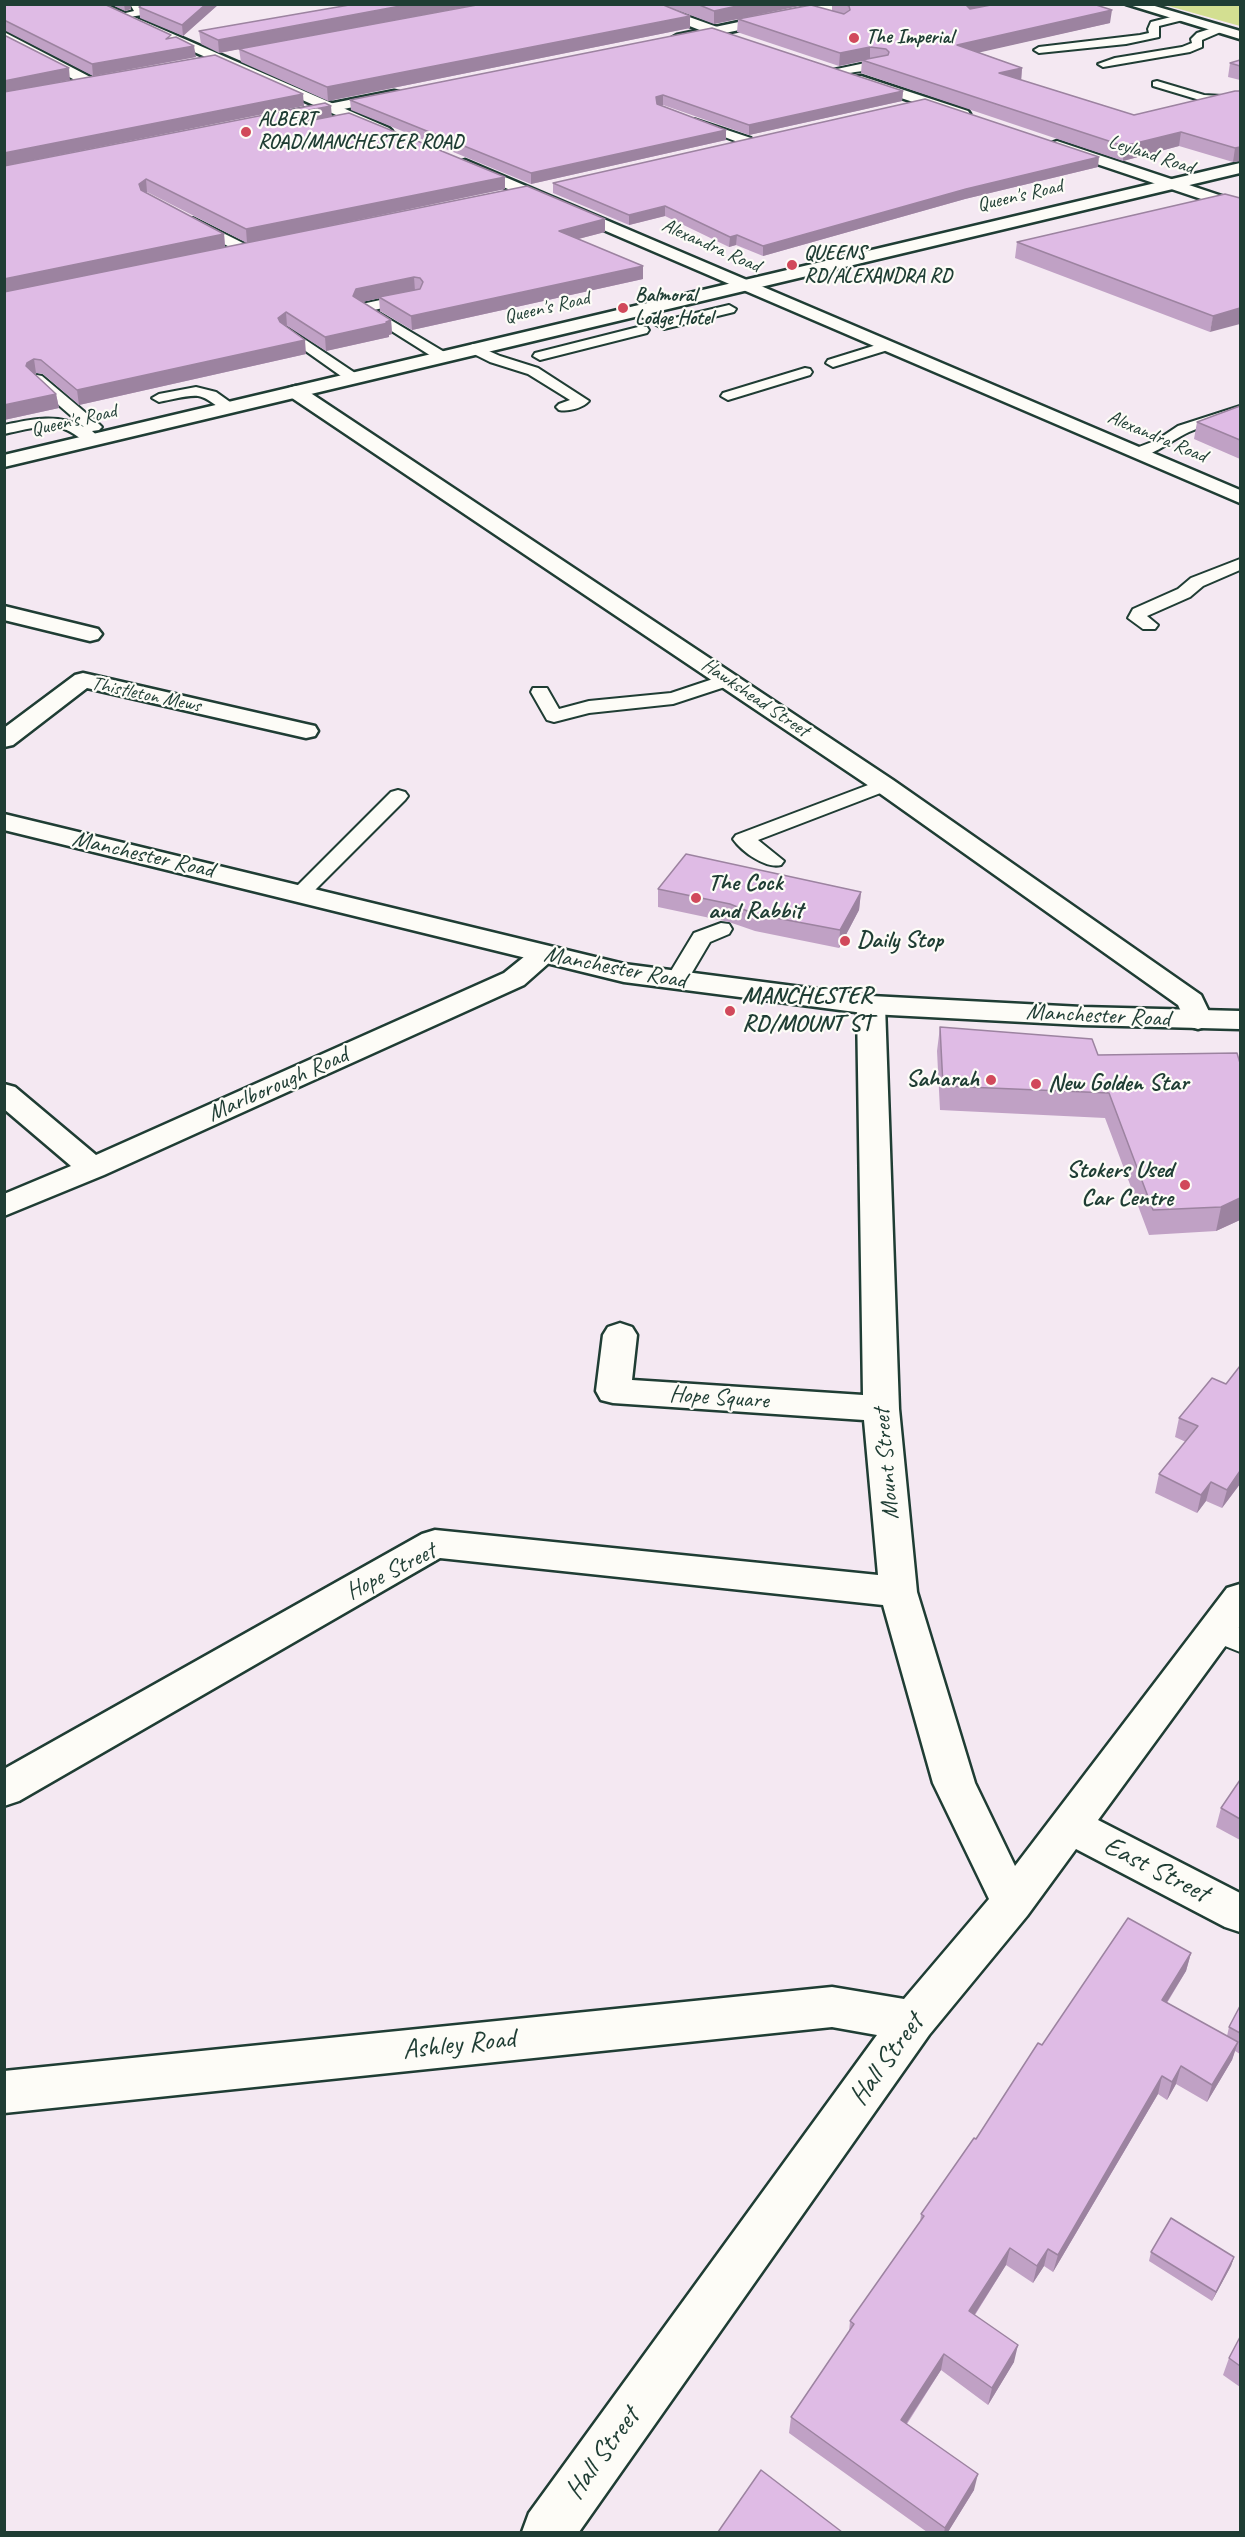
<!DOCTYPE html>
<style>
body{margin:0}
#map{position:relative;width:1245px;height:2537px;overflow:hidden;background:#f4e8f2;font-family:Caveat,sans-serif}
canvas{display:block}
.frame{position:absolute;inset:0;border:6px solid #1f3d34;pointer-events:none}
</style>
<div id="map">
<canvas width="1245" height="2537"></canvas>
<div class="frame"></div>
</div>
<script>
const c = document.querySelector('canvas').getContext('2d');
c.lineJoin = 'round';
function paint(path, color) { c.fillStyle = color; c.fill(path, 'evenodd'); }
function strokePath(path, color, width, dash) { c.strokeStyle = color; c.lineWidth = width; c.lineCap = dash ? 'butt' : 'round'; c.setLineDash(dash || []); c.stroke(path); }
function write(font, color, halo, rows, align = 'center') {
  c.font = font + ' Caveat,sans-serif'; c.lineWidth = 4.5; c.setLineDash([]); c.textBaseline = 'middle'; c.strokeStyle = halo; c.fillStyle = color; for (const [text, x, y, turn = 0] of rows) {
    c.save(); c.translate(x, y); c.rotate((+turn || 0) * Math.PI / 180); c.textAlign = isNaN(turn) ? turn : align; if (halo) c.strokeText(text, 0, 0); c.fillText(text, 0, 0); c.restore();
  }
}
const green = new Path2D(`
 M1165,5H1240V26Z`);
const service = new Path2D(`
 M130,4H142L146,9L142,15L117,19V15L134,11Z
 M1179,15L1184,18L1183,20L1159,26V37L1126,44L1039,53L1034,50L1039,47L1140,35L1149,33L1148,29L1151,22Z
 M1219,26L1224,29L1223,31L1202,40V47L1190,52L1103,67L1098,64L1115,58L1182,47L1192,43L1191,39L1197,33Z
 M870,62L885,64L886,66C882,69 846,73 836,75L831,72L832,70Z
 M1157,81L1204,95L1240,97V103L1203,101L1153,86V82Z
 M694,119L751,138L753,141L747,145L743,144L690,124L688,122Z
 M193,218L251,247L253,250L251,253H241L188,225L187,222L188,219Z
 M413,293L418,294L420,297L418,300L374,310L446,353L448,356L446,359H436L355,308L357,305Z
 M729,305L736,309L734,312L664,329L628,310L635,306L666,320Z
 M642,326L647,327L649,330L647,333L540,360L533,356L535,353Z
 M288,328L358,375L360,378L358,381H348L283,335L281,332Z
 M886,342L893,346L891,349L833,367L826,363L828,360Z
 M473,344L500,356L538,368L589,401C583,408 568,412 559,410L556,407L559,404L570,400L528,374L490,362L468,351L466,348Z
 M805,368L810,369L812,372L810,375L728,400L721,396L723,393Z
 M37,375L42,376L99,424L102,427L99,430L92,431L102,440L99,443C85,447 75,431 61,428C43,424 22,430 4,434V425C32,419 58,413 84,427L32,382L30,379Z
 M196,387L216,392L237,407L234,410C220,414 212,398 198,396C186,395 171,400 159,402L152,398L159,394Z
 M1240,406V416C1224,421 1205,425 1189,432C1170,441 1160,452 1137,458L1129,453L1131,450L1157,440L1178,426Z
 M1240,559V570L1203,586L1190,597L1147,616L1158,625L1155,629H1143L1128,618L1133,609L1178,589L1191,578Z
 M728,674L734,676L737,680L734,684L673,704L589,713L554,722L547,720L531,692L533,688H547L559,709L589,701L671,693Z
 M884,779L891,781L894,785L891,789L758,840L784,861L781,865C766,869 742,852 733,839L736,835Z
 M398,790L405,792L408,796L405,800L308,897L301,899L294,897L291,893L294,889L391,792Z
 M721,923L729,924L732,929L729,934L710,942L684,986L676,988L668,986L665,981L694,933Z
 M1216,1619L1240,1628V1652L1205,1638L1201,1630L1205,1622Z`);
const minor = new Path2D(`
 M86,4H104L389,128L392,131L384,136L379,134Z
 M633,4H653L720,28L722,31L715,35L710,34Z
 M4,32L96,80L98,83L91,87L86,86L4,42Z
 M465,160L1240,490V503L459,168L457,165L459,162Z
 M296,386L303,388L893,780L1201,995L1213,1020L1208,1026L1198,1029L1188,1026L1178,1005L875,790L289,396L286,392L289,388Z
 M4,606L98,629L102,634L98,639L90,641L4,620Z
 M83,673L306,724L315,726L318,731L315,736L306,738L87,688L13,745L4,747V728L75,675Z
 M545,946L555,948L559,954L524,985L104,1175L4,1216V1194L71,1166L4,1109V1084L15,1087L96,1155L504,973L535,948Z
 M871,996L881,999L885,1005L899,1409L917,1592L975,1783L1015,1866L1227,1588L1240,1584V1626L1098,1820L1240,1893V1932L1225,1927L1076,1849L1027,1916L929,2035L579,2532H522L529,2513L877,2035L832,2027L4,2113V2071L832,1987L904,1999L989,1899L933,1783L883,1605L440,1558L19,1801L4,1806V1769L422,1534L435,1530L878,1575L864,1420L613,1403L601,1400L596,1391L603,1335L608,1327L620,1323L632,1327L637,1335L632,1380L863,1395L857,1005L861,999Z`);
const tertiary = new Path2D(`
 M1126,4H1148L1240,31V39Z
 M861,76L968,111L970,114L963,118L958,117L856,83L854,80L856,77Z
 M1057,141L1240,202V212L1052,149L1049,146L1052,143Z`);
const secondary = new Path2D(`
 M1240,163V173L4,467V455Z
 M4,814L624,964L871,996L1082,1007L1240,1011V1029L1082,1025L871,1014L624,982L4,830Z`);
const trunk = new Path2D(`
 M824,4H851L845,8L677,43L670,39L677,35Z
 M394,91L399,92L401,95L399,98L288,120L281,116L288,112Z`);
const wall = new Path2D(`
 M4,4L171,38L196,57L93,76L4,30Z
 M110,4H130L131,9L125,11Z
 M143,4H219L183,36L140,18L139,7Z
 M661,4H809L714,24Z
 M832,4H1093L1110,23L978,52L1022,68L1021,80L1134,115L1235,91L1240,161L1233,162L1179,146L1123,161L861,73L862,61L839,66L737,32L738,19L832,11Z
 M690,28L328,101L241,62L239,49L219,53L201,44L199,31Z
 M1240,60V80L1228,77L1230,63Z
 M903,91L902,101L749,135L663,105H661L726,130V140L531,184L351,110L350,100Z
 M332,116L505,189L247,243L147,192L146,193L224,234L225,247L605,232L578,239L643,279L412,330L380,311L379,298L362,302L391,320L392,334L389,335V337L326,351L287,326L286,327L306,354L79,405L43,374L36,373L34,374L56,394L59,408L4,420V166ZM311,122L304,126L302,125L305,123Z
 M1098,167L965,199L763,256L736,245L729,247L665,216L629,225L553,193V183Z
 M1240,198L1210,332L1015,258L1017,242Z
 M1240,406V459L1194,439L1197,422Z
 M658,889L861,892L859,910L839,948L755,931L729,922L658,907Z
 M940,1027L1098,1055L1240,1063V1220L1216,1231L1149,1235L1105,1118L940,1110L937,1051Z
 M1212,1378L1240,1484L1222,1508L1206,1501L1197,1513L1155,1493L1159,1474L1186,1442L1175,1437L1179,1418Z
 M1240,1780V1840L1216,1827L1221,1808Z
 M1191,1953L1186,1971L1167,2003L1227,2036L1229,2027L1240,2006V2054L1235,2051L1232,2060L1207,2102L1176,2084L1167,2100L1158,2094L1053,2272L1044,2266L1033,2283L1006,2265L975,2315L1014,2362L988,2405L941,2370L907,2424L974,2490L948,2532H927L789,2433L791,2417L849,2332L850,2321L920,2223L921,2214L976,2139L1042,2045Z
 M1151,2252L1234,2257L1231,2266L1212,2301L1149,2261Z
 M1240,2337V2387L1223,2375L1229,2358Z`);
const shadedWall = new Path2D(`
 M124,4H130L131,9L125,11Z
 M206,4H219L183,36L182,25Z
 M411,4H481L219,53L218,40Z
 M746,4H809L714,24V11Z
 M964,4H1018L963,16Z
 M1112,10L1110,23L955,58L957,45Z
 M690,16V28L328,101L327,87Z
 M194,46L196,57L93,76L92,64Z
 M870,47V60H862V61L839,66L840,53Z
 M69,68L70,80L4,93V81Z
 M1022,68L1021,82L999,73Z
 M903,91L902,101L749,135V125Z
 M303,94L304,106L4,166V153Z
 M663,95V105L656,107V97Z
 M331,106L332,118L305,123L297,131L296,118L304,111Z
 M726,130V140L531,184V173Z
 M1181,132L1179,146L1123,161L1124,146Z
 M1240,147V161L1233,162L1235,148Z
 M1099,157L1098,167L965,199L763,256V246L966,189Z
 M505,177V189L247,243L246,229Z
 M146,179L147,192L140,197L139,184Z
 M665,206V216L629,225V215Z
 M605,219V232L559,244V231Z
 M224,234L225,247L4,293V279Z
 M737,235L736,245L729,247L730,237Z
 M643,266V279L412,330L411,316Z
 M414,277L415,291L357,303L353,296L356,289Z
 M1240,308V324L1210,332L1213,316Z
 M286,312L287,326L279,331L278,318Z
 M391,320L392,334L389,335V337L326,351L325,337Z
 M305,340L306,354L79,405L77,390Z
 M34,359L36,373L29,377L26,366L27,363Z
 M56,394L59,408L4,420V405Z
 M861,892L859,910L839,948L840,930Z
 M1240,1198V1220L1216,1231L1221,1207Z
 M1240,1471V1484L1222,1508L1227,1490Z
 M1211,1482L1206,1501L1197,1513L1201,1495Z
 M1191,1953L1186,1971L1157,2018L1162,2000Z
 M1238,2042L1232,2060L1207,2102L1212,2085Z
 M1181,2066L1176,2084L1167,2100L1172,2082Z
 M1162,2076L1158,2094L1053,2272L1058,2255Z
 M1010,2248L1006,2265L966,2328L969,2311Z
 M1048,2249L1044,2266L1033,2283L1037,2266Z
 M1234,2257L1231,2266L1212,2301L1216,2292Z
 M1018,2345L1014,2362L988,2405L992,2388Z
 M944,2354L941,2370L898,2436L901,2420Z
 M978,2474L974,2490L948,2532H944L945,2528Z`);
const building = new Path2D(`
 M4,4H104L171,35L166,39L176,37L194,46L92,64L4,20Z
 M143,4H206L182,25L139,7Z
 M355,4H411L218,40L199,31Z
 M482,4H661L690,16L327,87L239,49Z
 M697,4H746L714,11Z
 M844,4H965L970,9L996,4H1093L1112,10L957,45L1022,68L999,73L1134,115L1235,91H1240V147L1235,148L1181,132L1124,146L862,60L888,55L889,52L886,49L870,47L840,53L738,19L811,5L844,14L850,10L849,6Z
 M712,28L903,91L749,125L663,95L656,97L657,104L726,130L531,173L350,100Z
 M4,35L69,68L4,81Z
 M215,55L303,94L4,153V92Z
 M1240,60V66L1230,63Z
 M925,99L1099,157L966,189L763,246L737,235L730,237L665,206L629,215L553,183Z
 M325,103L331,106L304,111L296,118L297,122L304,126L313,120L349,113L505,177L246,229L146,179L139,184L141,190L224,234L4,279V166Z
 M527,186L605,219L559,231L643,266L411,316L379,297L420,289L423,282L420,278L414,277L356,289L353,296L391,320L386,322L388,323L325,337L286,312L278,318L280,322L305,340L77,390L41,360L34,359L27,363L26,366L56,394L4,405V292Z
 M1225,194L1240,198V308L1213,316L1017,242Z
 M1240,406V440L1197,422Z
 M686,854L861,892L840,930L755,914L730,904L658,889Z
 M940,1027L1092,1039L1098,1055L1237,1053L1240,1063V1198L1221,1207L1153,1210L1109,1093L943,1086Z
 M1240,1366V1471L1227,1490L1211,1482L1201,1495L1159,1474L1198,1426L1179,1418L1212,1378L1226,1384Z
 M1240,1780V1819L1221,1808Z
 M1128,1918L1191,1953L1162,2000L1238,2042L1212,2085L1181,2066L1172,2082L1162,2076L1058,2255L1048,2249L1037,2266L1010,2248L969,2311L1018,2345L992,2388L944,2354L901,2420L978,2474L945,2528L791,2417L854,2324L850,2321L924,2216L921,2214L974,2138L976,2139L1038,2043L1042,2045Z
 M1240,2006V2033L1229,2027Z
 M1171,2218L1234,2257L1216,2292L1151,2252Z
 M1240,2337V2366L1229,2358Z
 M761,2470L842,2532H718Z`);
const markers = [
 [854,38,6,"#d1495b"],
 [246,132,6,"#d1495b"],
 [792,265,6,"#d1495b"],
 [623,308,6,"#d1495b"],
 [696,898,6,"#d1495b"],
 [845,941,6,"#d1495b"],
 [730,1011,6,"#d1495b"],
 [991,1080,6,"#d1495b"],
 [1036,1084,6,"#d1495b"],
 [1185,1185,6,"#d1495b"]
];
const farPoinames = [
 ["The Imperial",866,38],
 ["ALBERT",258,120],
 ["ROAD/MANCHESTER ROAD",258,143],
 ["QUEENS",804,254],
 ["RD/ALEXANDRA RD",804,277],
 ["Balmoral",635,296],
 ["Lodge Hotel",635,319]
];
const farStreetnames = [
 ["Leyland Road",1151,155,18],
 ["Queen's Road",1020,196,-13],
 ["Alexandra Road",711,246,24],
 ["Queen's Road",547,308,-13],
 ["Queen's Road",74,421,-13],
 ["Alexandra Road",1157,437,23],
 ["Thistleton Mews",146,695,12],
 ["Hawkshead Street",755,698,34]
];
const streetNames = [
 ["Manchester Road",143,855,13],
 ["Manchester Road",615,968,11],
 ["Manchester Road",1098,1016,3],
 ["Marlborough Road",278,1085,-24],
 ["Hope Square",719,1398,4],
 ["Mount Street",887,1464,-95],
 ["Hope Street",391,1572,-27]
];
const poiNames = [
 ["The Cock",708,884],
 ["and Rabbit",708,912],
 ["Daily Stop",857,941],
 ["MANCHESTER",742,997],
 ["RD/MOUNT ST",742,1025],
 ["Saharah",979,1080,"right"],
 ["New Golden Star",1048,1084],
 ["Stokers Used",1173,1171,"right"],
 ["Car Centre",1173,1199,"right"]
];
const nearStreetnames = [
 ["East Street",1156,1870,27],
 ["Ashley Road",459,2045,-6],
 ["Hall Street",887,2060,-54],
 ["Hall Street",603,2454,-54]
];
paint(green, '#d3df91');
strokePath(service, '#1f3d34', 4);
strokePath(minor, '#1f3d34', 5);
strokePath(tertiary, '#1f3d34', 5);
strokePath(secondary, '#1f3d34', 5);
strokePath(trunk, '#1f3d34', 5);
paint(service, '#fdfcf7');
paint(minor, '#fdfcf7');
paint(tertiary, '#fdfcf7');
paint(secondary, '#fdfcf7');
paint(trunk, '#fdfcf7');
paint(wall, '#c0a1c5');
paint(shadedWall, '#9c83a0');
paint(building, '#dfbbe5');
strokePath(building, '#9c83a0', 1.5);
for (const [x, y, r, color] of markers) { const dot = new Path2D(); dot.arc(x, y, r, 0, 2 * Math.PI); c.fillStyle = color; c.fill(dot); strokePath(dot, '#fdfcf7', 2); }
write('bold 20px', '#1f3d34', '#fdfcf7', farPoinames, 'left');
write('20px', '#1f3d34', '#fdfcf7', farStreetnames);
write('24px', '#1f3d34', '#fdfcf7', streetNames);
write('bold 24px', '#1f3d34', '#fdfcf7', poiNames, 'left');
write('28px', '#1f3d34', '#fdfcf7', nearStreetnames);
</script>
